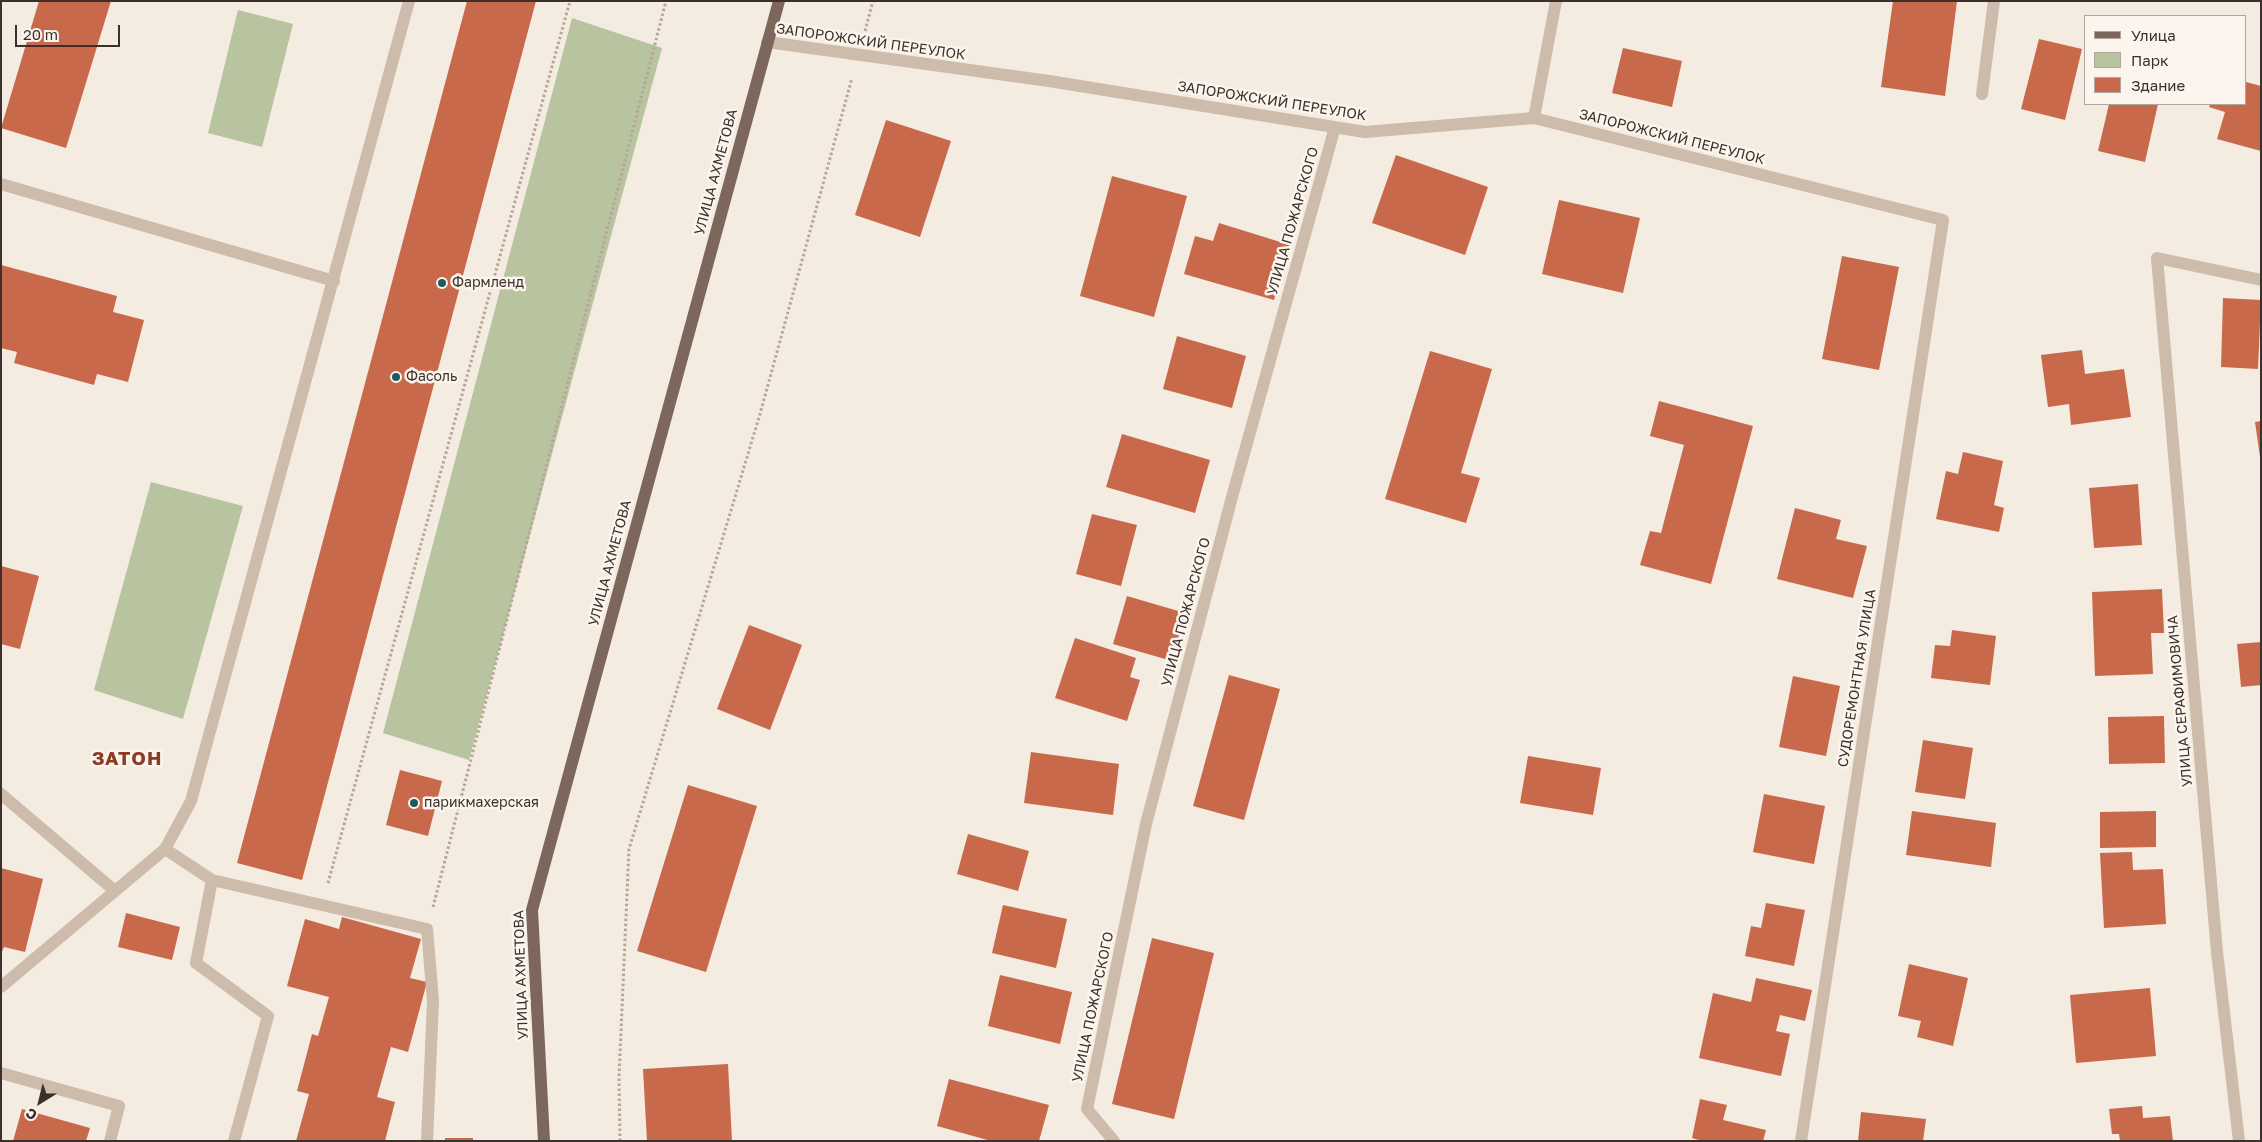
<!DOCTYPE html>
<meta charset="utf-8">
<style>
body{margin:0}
#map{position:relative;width:2262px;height:1142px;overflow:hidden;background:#f4ebe1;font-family:"Golos Text",sans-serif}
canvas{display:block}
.frame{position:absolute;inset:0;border:2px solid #3b302b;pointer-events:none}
.legend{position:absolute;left:2084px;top:15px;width:162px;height:90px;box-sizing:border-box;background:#fbf5ee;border:1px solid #aea6a0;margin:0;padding:6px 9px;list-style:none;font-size:15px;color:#3b302b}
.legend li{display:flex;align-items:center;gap:10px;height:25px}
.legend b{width:25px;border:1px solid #aea6a0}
.north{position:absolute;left:15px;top:1077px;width:50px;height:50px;-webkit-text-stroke:4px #fbf5ee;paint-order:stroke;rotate:216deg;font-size:14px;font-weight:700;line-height:20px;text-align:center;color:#3b302b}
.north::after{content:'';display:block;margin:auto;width:18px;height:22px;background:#3b302b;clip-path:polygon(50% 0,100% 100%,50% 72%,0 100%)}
.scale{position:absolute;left:15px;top:25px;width:105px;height:22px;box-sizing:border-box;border:2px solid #3b302b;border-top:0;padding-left:6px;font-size:15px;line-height:18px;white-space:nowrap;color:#3b302b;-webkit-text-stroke:4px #fbf5ee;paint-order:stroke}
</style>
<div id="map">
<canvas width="2262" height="1142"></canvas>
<div class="frame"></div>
<ul class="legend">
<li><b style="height:6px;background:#7d675c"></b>Улица</li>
<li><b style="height:14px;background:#b8c4a0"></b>Парк</li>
<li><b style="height:14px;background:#c8694b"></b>Здание</li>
</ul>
<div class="north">С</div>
<div class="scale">20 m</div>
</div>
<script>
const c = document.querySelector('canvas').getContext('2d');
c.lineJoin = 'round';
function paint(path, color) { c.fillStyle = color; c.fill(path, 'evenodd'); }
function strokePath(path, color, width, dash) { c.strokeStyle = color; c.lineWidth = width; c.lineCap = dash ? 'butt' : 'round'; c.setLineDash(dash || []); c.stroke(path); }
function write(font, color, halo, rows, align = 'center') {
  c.font = font + ' "Golos Text",sans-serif'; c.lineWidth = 5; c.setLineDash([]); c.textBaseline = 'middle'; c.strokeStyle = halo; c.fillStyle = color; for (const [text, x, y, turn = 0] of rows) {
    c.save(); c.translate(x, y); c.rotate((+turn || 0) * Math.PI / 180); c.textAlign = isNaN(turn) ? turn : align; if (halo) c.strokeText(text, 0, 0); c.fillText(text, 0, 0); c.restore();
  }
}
const green = new Path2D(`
 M238,10L293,24L262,147L208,133Z
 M572,18L662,48L469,760L383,733Z
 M151,482L243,506L183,719L94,690Z`);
const building = new Path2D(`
 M39,1H111L66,148L1,128Z
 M467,1H536L302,880L237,863Z
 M1893,1H1957L1945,96L1881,87Z
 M2039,39L2082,49L2065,120L2021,109Z
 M1623,48L1682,61L1672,107L1612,93Z
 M2246,82L2261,86V151L2217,139L2225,112L2209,107L2210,104H2246Z
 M2109,104H2158L2145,162L2098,151Z
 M886,120L951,141L920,237L855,215Z
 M1396,155L1488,187L1465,255L1372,223Z
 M1112,176L1187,196L1154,317L1080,296Z
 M1559,200L1640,218L1623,293L1542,274Z
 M1219,223L1290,245L1274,300L1184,274L1195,236L1213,241Z
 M1842,256L1899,267L1879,370L1822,359Z
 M1,265L117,296L113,312L144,320L128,382L97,374L94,385L14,363L17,352L1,348Z
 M2223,298L2261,300L2258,369L2221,367Z
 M1177,336L1246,356L1232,408L1163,389Z
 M2082,350L2085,374L2124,369L2131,417L2071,425L2069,404L2048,407L2041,355Z
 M1430,351L1492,369L1461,473L1480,478L1466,523L1385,499Z
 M1659,401L1753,426L1711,584L1640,565L1650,531L1661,533L1684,445L1650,436Z
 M2261,421V457H2260L2255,422Z
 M1122,434L1210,460L1195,513L1106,487Z
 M1963,452L2003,461L1994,505L2004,508L1999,532L1936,519L1946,471L1958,474Z
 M2138,484L2142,545L2094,548L2089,488Z
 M1795,508L1841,520L1836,539L1867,546L1853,598L1777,579Z
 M1092,514L1137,525L1121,586L1076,574Z
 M1,566L39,576L20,649L1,644Z
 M2162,589L2164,633H2151L2153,674L2095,676L2092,592Z
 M1127,596L1185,613L1172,661L1113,644Z
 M749,625L802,645L770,730L717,709Z
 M1952,630L1996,636L1990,685L1931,678L1935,645L1950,646Z
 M1075,638L1136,658L1130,677L1140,680L1127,721L1055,698Z
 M2261,642V685L2241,687L2237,644Z
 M1229,675L1280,689L1244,820L1193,806Z
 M1793,676L1840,686L1826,756L1779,747Z
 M2164,716L2165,763L2109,764L2108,717Z
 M1923,740L1973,748L1965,799L1915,792Z
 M1031,752L1119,764L1113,815L1024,803Z
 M1528,756L1601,768L1593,815L1520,803Z
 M400,770L442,781L428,836L386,825Z
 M688,785L757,806L706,972L637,951Z
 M1764,794L1825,806L1814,864L1753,852Z
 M1912,811L1996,823L1991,867L1906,855Z
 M2156,811V847L2100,848V812Z
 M968,834L1029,851L1018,891L957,874Z
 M2132,852L2133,870L2163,869L2166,924L2104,928L2100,853Z
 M1,868L43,879L25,952L4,947L1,954Z
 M1766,903L1805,910L1794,966L1745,956L1751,926L1761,928Z
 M1003,905L1067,919L1056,968L992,953Z
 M126,913L180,927L172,960L118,947Z
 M342,917L421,939L410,978L427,982L408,1052L391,1047L377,1097L395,1102L385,1141H296L309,1094L297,1091L312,1034L318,1036L329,997L287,986L305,919L339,929Z
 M1152,938L1214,953L1174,1119L1112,1104Z
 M1909,964L1968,978L1953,1046L1917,1037L1921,1021L1898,1016Z
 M1000,975L1072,992L1060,1044L988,1026Z
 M1756,978L1812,990L1805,1021L1780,1015L1776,1031L1790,1034L1781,1076L1699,1058L1713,993L1751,1002Z
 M2150,988L2156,1056L2076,1063L2070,995Z
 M728,1064L732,1141H647L643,1069Z
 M949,1079L1049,1105L1039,1141H991L937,1126Z
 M1700,1099L1727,1105L1723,1120L1766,1130L1763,1141H1702L1692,1138Z
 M2142,1106L2143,1118L2170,1116L2173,1141H2120L2119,1134H2112L2109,1109Z
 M22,1109L90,1128L86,1141H13Z
 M1861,1112L1926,1119L1923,1141H1858Z
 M445,1138H473V1141H445Z`);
const path = new Path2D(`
 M865,31L873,1
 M328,883L570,1
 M433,907L666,1
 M620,1141L619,1077L629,849L760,414L852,78`);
const minor = new Path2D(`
 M767,42L1049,81L1365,132L1534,118L1943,220L1801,1141
 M1982,94L1994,1
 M1534,118L1556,1
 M1,184L334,281
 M1,794L115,891
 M165,849L212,880L427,929L433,1001L427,1141
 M212,880L196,963L268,1016L234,1141
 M1,987L165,849L191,801L409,1
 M1,1073L119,1106L110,1141
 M1114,1141L1087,1109L1146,824L1232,497L1335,127
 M2239,1141L2217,952L2157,258L2261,280`);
const major = new Path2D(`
 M544,1141L532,910L779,1`);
const markers = [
 [442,283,5,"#1f5a5e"],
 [396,377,5,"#1f5a5e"],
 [414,803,5,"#1f5a5e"]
];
const streetNames = [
 ["ЗАПОРОЖСКИЙ ПЕРЕУЛОК",871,42,8],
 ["ЗАПОРОЖСКИЙ ПЕРЕУЛОК",1272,101,9],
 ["ЗАПОРОЖСКИЙ ПЕРЕУЛОК",1672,137,14],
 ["УЛИЦА АХМЕТОВА",716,172,-75],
 ["УЛИЦА ПОЖАРСКОГО",1293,221,-74],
 ["УЛИЦА АХМЕТОВА",610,563,-75],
 ["УЛИЦА ПОЖАРСКОГО",1186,612,-75],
 ["СУДОРЕМОНТНАЯ УЛИЦА",1857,678,-81],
 ["УЛИЦА СЕРАФИМОВИЧА",2180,701,-95],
 ["УЛИЦА АХМЕТОВА",521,975,-92],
 ["УЛИЦА ПОЖАРСКОГО",1093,1007,-78]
];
const poiNames = [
 ["Фармленд",452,283],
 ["Фасоль",406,377],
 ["парикмахерская",424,803]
];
const districtNames = [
 ["ЗАТОН",127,759]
];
paint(green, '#b8c4a0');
paint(building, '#c8694b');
strokePath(path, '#b9a596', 3, [2.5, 2.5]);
strokePath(minor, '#cdbbac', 12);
strokePath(major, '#7d675c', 12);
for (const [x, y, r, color] of markers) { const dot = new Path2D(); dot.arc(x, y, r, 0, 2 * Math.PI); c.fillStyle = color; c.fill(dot); strokePath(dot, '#fbf5ee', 2); }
write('14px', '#3b302b', '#fbf5ee', streetNames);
write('14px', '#3b302b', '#fbf5ee', poiNames, 'left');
c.letterSpacing = '1px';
write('bold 19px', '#8c3b22', '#fbf5ee', districtNames);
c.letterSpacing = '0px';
</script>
